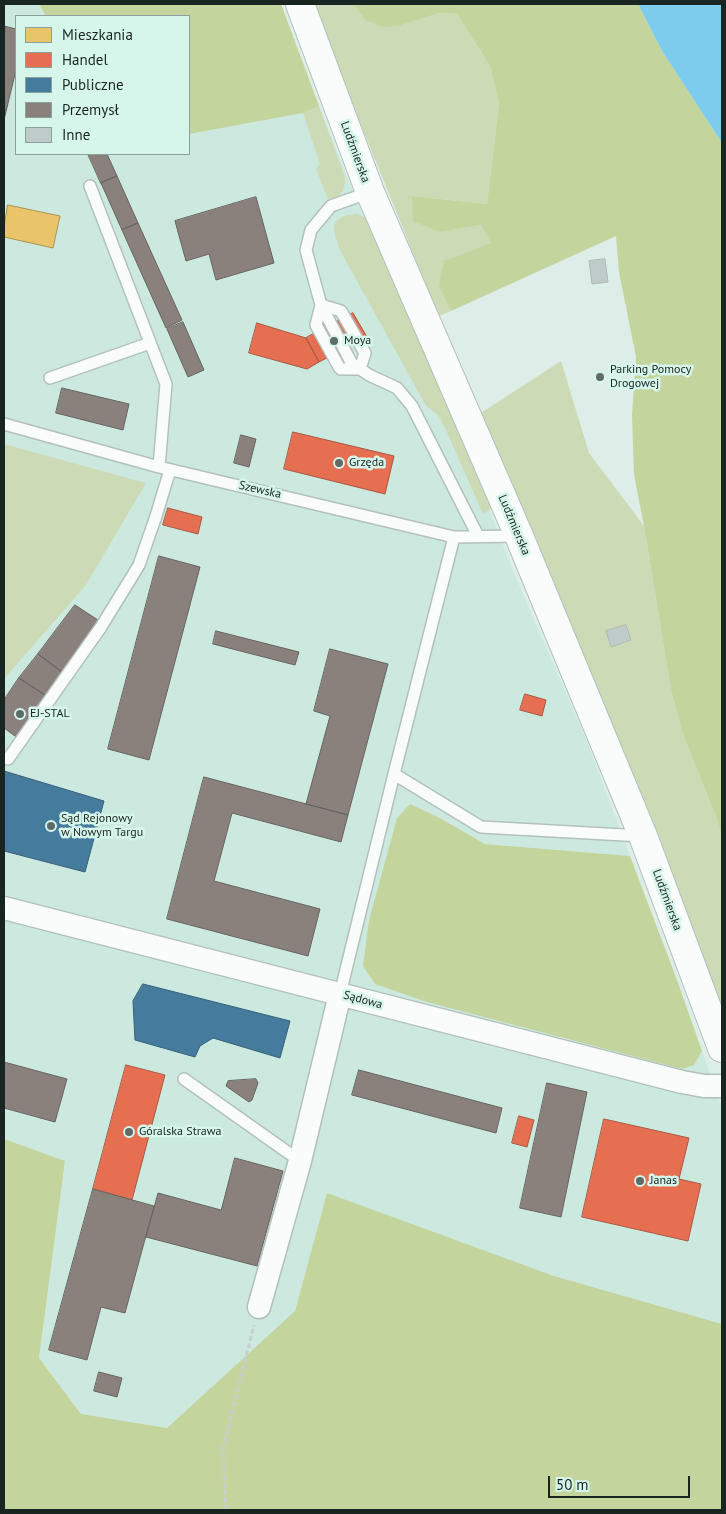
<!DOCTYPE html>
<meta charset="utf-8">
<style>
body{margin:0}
#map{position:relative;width:726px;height:1514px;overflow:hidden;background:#ddeee8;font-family:"PT Sans",sans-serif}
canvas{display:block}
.frame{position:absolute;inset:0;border:5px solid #192521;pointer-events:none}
.legend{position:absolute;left:15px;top:15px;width:175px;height:140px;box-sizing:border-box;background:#d6f5eb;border:1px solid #8aa29a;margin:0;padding:6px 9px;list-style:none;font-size:15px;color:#192521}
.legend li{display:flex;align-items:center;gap:10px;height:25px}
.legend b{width:25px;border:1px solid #8aa29a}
.scale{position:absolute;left:548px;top:1476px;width:142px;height:22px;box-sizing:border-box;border:2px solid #192521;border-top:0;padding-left:6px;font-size:15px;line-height:18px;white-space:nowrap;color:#192521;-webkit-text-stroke:4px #d6f5eb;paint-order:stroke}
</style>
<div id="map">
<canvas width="726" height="1514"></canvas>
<div class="frame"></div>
<ul class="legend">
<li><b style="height:14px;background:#e9c46a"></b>Mieszkania</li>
<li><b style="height:14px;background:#e76f51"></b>Handel</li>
<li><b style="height:14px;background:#457b9d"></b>Publiczne</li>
<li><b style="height:14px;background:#8a817c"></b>Przemysł</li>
<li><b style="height:14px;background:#becbc9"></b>Inne</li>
</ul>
<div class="scale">50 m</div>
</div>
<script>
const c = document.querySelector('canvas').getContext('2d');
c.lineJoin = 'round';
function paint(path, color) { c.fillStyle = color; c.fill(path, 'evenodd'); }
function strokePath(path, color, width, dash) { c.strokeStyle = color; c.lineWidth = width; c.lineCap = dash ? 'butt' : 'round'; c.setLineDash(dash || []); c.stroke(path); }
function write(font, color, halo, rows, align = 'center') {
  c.font = font + ' "PT Sans",sans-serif'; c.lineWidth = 5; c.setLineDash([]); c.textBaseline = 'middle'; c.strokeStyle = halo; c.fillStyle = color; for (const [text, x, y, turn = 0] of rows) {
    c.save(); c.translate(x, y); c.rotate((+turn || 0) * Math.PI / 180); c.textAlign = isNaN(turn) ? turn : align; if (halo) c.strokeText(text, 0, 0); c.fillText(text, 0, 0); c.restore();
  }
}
const built = new Path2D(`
 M4,4H39L46,16H16V154H189V134L302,113L319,106L375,246L448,403L514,573L586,739L630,856L485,844L440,818L410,804L397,818L369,920L363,966L694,1065L702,1051L722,1108V1324L554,1276L327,1194L295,1311L167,1428L81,1414L39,1358L65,1162L4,1139V679L86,585L145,483L4,444Z`);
const green = new Path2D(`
 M312,4H354L356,8L402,25L439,13L457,14L490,66L499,103L487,204L412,196L440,232L481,225L491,243L439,287L451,311L439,316L409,243Z
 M319,106L345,177C345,190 341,198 328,199L316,169L320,164L303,113Z
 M357,214L365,217L369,220L493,504L492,508L483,514L446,430L438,415L426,406L341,252C332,230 327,216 357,214Z
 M561,361L589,453L644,526L671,690L682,732L717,819L722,837V1005L679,897L646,805L607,722L481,413Z
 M4,444L146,483L86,585L4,679Z`);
const forest = new Path2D(`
 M39,4H281L319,106L303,113L189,134V16H46Z
 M354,4H638L662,51L722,143V837L717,819L682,732L671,690L644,526L634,475L632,415L636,357L619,272L616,236L451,311L439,287L444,261L491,243L481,225L440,232L413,221L412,196L487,204L499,103L490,66L457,14L439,13L402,25L383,27L366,20L356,8Z
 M410,804L440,818L485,844L630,856L677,980L702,1051L694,1065L682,1069L427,1002L375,984L363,966L369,920L397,818Z
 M4,1139L65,1161L39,1358L81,1414L167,1428L295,1311L327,1193L554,1276L722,1324V1510H4Z`);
const water = new Path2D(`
 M638,4H722V143L662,51Z`);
const homes = new Path2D(`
 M8,205L60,216L53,248L4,237V227Z`);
const shops = new Path2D(`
 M353,313L367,337L319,362L306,338Z
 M257,323L306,338L319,362L307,369L249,353Z
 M293,432L394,456L385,494L284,469Z
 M168,508L202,517L198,534L163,525Z
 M525,694L546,700L542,716L520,710Z
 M126,1065L165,1075L132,1200L93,1189Z
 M519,1116L534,1120L527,1147L512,1143Z
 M604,1119L689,1138L679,1179L701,1184L688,1241L582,1217Z`);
const public = new Path2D(`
 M4,771L104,801L85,872L4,851Z
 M143,984L290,1021L280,1058L213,1038L200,1046L195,1057L135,1040L133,1001Z`);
const industry = new Path2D(`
 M4,26L16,29V70L4,120Z
 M88,154H107L117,176L101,183Z
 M117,176L138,223L122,230L101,183Z
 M256,197L274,263L216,280L209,254L186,261L175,221Z
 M138,223L182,320L166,328L122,230Z
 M183,322L204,370L188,377L167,329Z
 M62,388L129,404L123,430L56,413Z
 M241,435L256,439L249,467L234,463Z
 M159,556L200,567L149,760L108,749Z
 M75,605L98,620L62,672L38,654Z
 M216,631L299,652L295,665L213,644Z
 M330,649L388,664L348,815L306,804L330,716L314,711Z
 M38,654L62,672L48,697L19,678Z
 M19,678L48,697L19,739L4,728V700Z
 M204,777L348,815L341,842L232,813L214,881L320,909L308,956L167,919Z
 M4,1062L67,1079L55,1122L4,1108Z
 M359,1070L502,1108L496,1133L352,1095Z
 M256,1079L258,1083L252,1100L249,1102L226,1086L228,1081Z
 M547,1083L587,1092L561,1217L520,1208Z
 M235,1158L283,1171L257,1266L146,1237L158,1193L221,1210Z
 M93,1189L154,1206L125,1313L101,1307L87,1360L49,1350Z
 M99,1372L122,1378L117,1397L94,1391Z`);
const building = new Path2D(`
 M605,259L608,282L592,284L589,261Z
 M626,625L631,640L611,647L606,631Z`);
const path = new Path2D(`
 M226,1510L223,1449L254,1325`);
const lane = new Path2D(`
 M90,186L166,384L159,467
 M370,192L331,206L311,230L306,250L321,305L352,364L360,369H341L339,367L316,325L321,305L341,311L365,353L360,369L369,375L397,388L412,406L478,536
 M50,378L150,343
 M4,424L159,467L454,537L518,536
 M454,537L394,774L481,827L642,836
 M4,758L8,759L101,627L139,565L156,516L170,470
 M340,994L394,774
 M184,1079L300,1161`);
const street = new Path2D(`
 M4,908L682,1082L704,1086H722
 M259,1307L300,1161L340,994`);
const secondary = new Path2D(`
 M300,4L370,192L519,536L643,836L722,1048`);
const markers = [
 [334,341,5,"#5e6b67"],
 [600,377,5,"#5e6b67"],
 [339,463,5,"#5e6b67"],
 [20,714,5,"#5e6b67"],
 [51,826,5,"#5e6b67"],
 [129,1132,5,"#5e6b67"],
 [640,1181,5,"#5e6b67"]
];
const streetNames = [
 ["Ludźmierska",355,152,70],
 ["Szewska",260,490,13],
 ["Ludźmierska",514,525,67],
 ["Ludźmierska",667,900,70],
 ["Sądowa",363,1000,15]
];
const poiNames = [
 ["Moya",344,341],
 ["Parking Pomocy",610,370],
 ["Drogowej",610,384],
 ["Grzęda",349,463],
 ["EJ-STAL",30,714],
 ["Sąd Rejonowy",61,819],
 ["w Nowym Targu",61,833],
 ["Góralska Strawa",139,1132],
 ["Janas",650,1181]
];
paint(built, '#cce9e0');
paint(green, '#ccdab5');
paint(forest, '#c4d49d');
paint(water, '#7dccee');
paint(homes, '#e9c46a');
strokePath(homes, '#ab9454', 1);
paint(shops, '#e76f51');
strokePath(shops, '#a95943', 1);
paint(public, '#457b9d');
strokePath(public, '#386178', 1);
paint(industry, '#8a817c');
strokePath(industry, '#686561', 1);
paint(building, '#becbc9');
strokePath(building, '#adbab8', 1);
strokePath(lane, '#b3c0bb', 14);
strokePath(street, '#b3c0bb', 25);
strokePath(secondary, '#b3c0bb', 30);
strokePath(path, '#c9cecc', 3, [5, 2.5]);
strokePath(lane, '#fafcfc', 11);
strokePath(street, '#fafcfc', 22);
strokePath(secondary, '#fafcfc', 28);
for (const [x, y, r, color] of markers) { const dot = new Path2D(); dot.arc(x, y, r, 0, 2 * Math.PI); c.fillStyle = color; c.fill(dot); strokePath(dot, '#d6f5eb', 2); }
write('12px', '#192521', '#d6f5eb', streetNames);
write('12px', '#192521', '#d6f5eb', poiNames, 'left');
</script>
